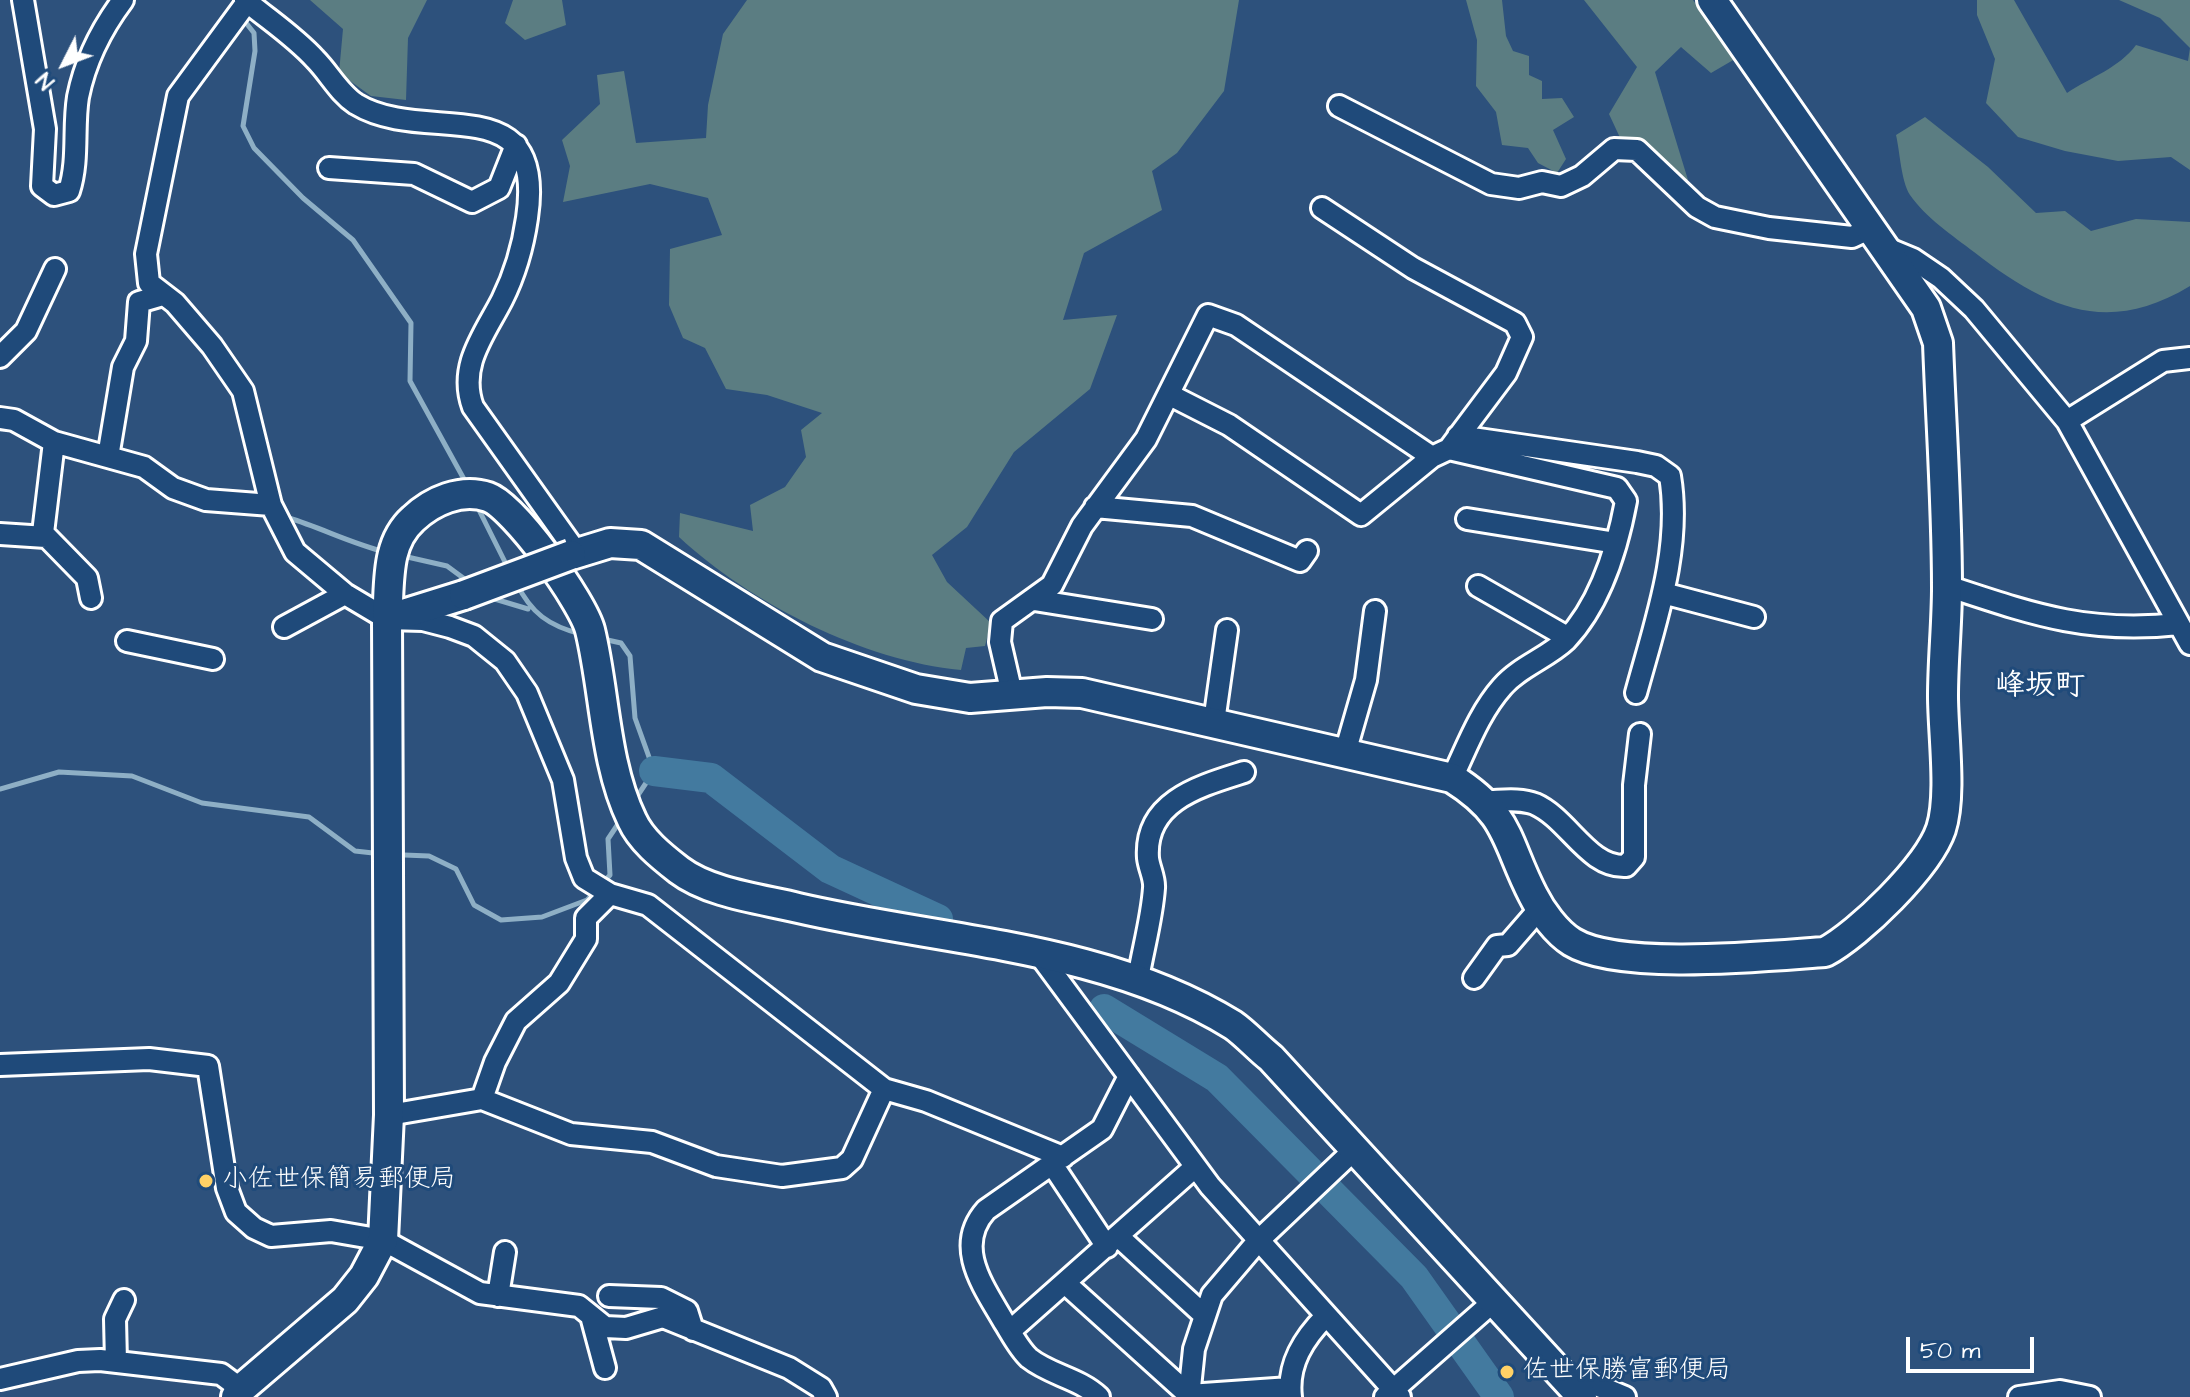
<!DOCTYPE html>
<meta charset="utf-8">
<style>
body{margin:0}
#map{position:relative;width:2190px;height:1397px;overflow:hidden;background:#2d517c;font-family:"Architects Daughter",sans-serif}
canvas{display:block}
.north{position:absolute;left:24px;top:24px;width:80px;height:80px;-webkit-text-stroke:6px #1f4a7a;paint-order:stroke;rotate:228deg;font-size:22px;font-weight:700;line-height:32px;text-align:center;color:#fff}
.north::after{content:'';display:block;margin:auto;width:28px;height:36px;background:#fff;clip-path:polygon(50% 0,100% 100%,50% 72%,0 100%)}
.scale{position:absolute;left:1906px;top:1337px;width:128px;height:36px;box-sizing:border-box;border:4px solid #fff;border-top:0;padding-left:10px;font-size:24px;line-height:28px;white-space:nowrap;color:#fff;-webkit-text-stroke:6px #1f4a7a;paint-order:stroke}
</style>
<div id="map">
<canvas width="2190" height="1397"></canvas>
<div class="north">N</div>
<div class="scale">50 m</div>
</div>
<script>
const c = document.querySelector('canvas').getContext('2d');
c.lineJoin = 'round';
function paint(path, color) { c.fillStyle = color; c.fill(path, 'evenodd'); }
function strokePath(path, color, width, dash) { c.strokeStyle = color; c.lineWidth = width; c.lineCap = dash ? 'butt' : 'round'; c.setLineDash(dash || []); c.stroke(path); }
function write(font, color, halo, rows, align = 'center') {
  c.font = font + ' "Architects Daughter","Klee One",sans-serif'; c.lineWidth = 6; c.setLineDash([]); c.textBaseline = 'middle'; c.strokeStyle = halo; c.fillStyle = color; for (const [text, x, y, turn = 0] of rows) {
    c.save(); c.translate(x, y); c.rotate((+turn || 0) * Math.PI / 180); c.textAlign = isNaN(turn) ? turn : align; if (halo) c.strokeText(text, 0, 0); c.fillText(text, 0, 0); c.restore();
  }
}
const green = new Path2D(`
 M310,0H427L408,38L406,100L371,96L339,73L343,29Z
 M513,0H562L566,25L525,40L505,23Z
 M747,0H1239L1224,91L1177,153L1152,171L1162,210L1084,253L1063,320L1117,315L1090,389L1014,452L967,527L932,555L947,582L991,623L985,646L966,648L961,670C864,661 750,603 679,537L680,513L753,531L750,505L785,487L806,457L801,430L822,413L767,395L726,389L705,348L683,338L669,305L670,249L722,235L708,198L650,184L563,202L570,166L562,140L600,104L597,75L624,71L636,143L706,138L708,105L723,34Z
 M1466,0H1502L1506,36L1513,51L1529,56V75L1542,81V99L1562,98L1574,117L1553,130L1566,159L1557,173L1538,163L1528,148L1502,145L1496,112L1476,86L1477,40Z
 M1584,0H1693L1735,59L1711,73L1681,47L1655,72L1688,180L1680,183L1629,157L1609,114L1637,67Z
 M1977,0H2014L2067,93C2091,77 2119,68 2136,45L2188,61L2190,48L2160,18L2119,0H2190V170L2171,157L2118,161L2065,151L2018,137L1986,103L1995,59L1977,15Z
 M1925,117L1988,167L2036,213L2065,211L2091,231L2136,219L2190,222V286C2106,337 2045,307 1974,252C1953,236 1925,217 1910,195C1901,181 1900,152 1896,135Z`);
const stream = new Path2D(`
 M243,19L254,33L255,51L243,126L254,148L303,198L353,240L411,323L410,381L465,481
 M480,512L508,568
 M289,518C322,528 352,544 386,552
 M403,556L447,566L470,583
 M517,584C531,613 549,626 581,634
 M488,597L528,609
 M603,639L621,643L630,656L635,718L654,771L638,795
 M0,789L59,772L132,776L202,803L309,817L355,851L373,853
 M404,855L429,856L456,869L474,905L501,920L542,917L587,900L595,892
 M602,884L610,875L608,839L618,824`);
const river = new Path2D(`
 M654,771L711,778L830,869L938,919
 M1104,1009L1217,1078L1414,1277L1499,1397`);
const street = new Path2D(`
 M23,0L45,129L42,186L54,195L69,191C79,160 73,128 78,97C85,62 102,28 123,0
 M245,0C269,20 294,36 315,59C329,73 339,93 356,104C426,147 547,84 527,218C523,246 515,274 502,300C484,335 458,366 473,407L577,553
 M247,2L178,96L146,254L149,283L175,303L212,346L243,391L271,505L295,552L345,594L387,619L423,620L450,627L474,636L505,661L527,693L563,780L576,858L584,878L610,894L648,905L884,1089L926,1101L1063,1157
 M1339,106L1491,184L1519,188L1542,182L1561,186L1582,176L1614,149L1637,150L1697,207L1715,217L1769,228L1852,237L1871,228
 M329,168L414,174L472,202L499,188L516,145
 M1884,247L1913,259L1941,278L1974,309L2067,421L2190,644
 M0,357L26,331L55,269
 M1170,395L1229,425L1361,515L1432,457L1449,449L1506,373L1522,337L1515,323L1413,268L1322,208
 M0,418L14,420L54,442L144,467L173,488L206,500L271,505
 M2067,421L2163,361L2190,358
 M1458,436L1637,462L1656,466L1670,476C1682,549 1655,623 1636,693
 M54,442L43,533L87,578L91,598
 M1449,449L1617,488L1626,501C1617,549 1601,603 1566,640C1547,658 1519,667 1502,687C1479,713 1467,747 1452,778
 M108,457L123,367L136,341L139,302L163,295
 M1095,507L1192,516L1300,561L1307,551
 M1467,519L1616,543
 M0,534L46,537
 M1478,586L1567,637
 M1947,586C2032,614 2087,634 2179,624
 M1663,593L1754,617
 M1034,600L1152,619
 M284,627L345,594
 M127,641L213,659
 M1012,694L1000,642L1002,621L1052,585L1082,526L1146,439L1208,315L1236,325L1432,457
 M1214,722L1227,630
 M1345,753L1366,680L1375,611
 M1485,801C1501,801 1520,798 1535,804C1569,819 1588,868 1626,866L1634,857V785L1640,734
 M1041,957L1210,1186L1400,1397
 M1474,978L1497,946L1508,945L1541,907
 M1138,979C1143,949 1152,918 1154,888C1155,878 1149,868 1148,858C1144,801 1200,786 1244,772
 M0,1065L149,1059L208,1066L227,1188L236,1212L254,1228L271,1236L331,1231L383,1240L480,1293L579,1306L605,1327L626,1328L663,1317L789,1368L821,1388L826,1397
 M482,1099L495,1062L516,1021L559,983L586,939V918L610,894
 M389,1115L482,1099L571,1134L652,1142L716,1166L782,1176L842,1168L852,1159L884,1089
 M1052,1164L1107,1247
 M1119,1237L1205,1316
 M1065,1283L1189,1395L1290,1388
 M498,1296L505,1252
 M609,1296L661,1298L687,1311L693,1330
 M591,1316L605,1368
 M1010,1331L1195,1167
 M116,1362L115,1319L124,1300
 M0,1379L78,1361L100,1360L221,1374L241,1389
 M1099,1397C1079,1378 1050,1375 1029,1358C1019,1349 1011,1333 1004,1322C984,1287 953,1247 986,1210L1102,1129L1129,1076
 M1189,1397L1194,1349L1212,1295L1258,1241L1353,1151
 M1291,1397C1287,1364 1304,1338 1326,1316
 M1385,1397L1493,1302
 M1574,1397L1594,1384L1625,1397
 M2019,1397L2060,1391L2090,1397`);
const secondary = new Path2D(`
 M571,555L610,543L641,545L822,657L916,689L970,698L1047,692L1082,693L1452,778C1511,815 1505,841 1533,895C1541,911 1556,932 1572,942C1619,971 1767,956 1825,952C1859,934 1928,867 1941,829C1952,795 1943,734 1943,696C1943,660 1947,623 1947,587C1947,506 1941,424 1938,343L1926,308L1712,0
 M387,619L464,595
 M236,1397L241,1389L345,1300L364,1276L383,1240L389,1115L387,619C390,584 385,544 413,519C432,501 461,488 488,497C514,506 583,602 590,630C605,691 604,762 632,820C641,840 661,856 679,870C709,893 761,899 798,908C940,941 1106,946 1233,1025C1246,1034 1258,1048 1271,1058L1582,1397`);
const secondaryBridge = new Path2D(`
 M464,595L571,555`);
const markers = [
 [206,1181,8,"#ffd166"],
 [1507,1372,8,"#ffd166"]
];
const poiNames = [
 ["小佐世保簡易郵便局",222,1181],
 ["佐世保勝富郵便局",1523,1372]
];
const quarterNames = [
 ["峰坂町",2040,688]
];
paint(green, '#5b7d82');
strokePath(stream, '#8eafc5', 5);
strokePath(river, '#437a9f', 30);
strokePath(street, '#fff', 26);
strokePath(secondary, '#fff', 34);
strokePath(street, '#1f4a7a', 20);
strokePath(secondary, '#1f4a7a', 28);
strokePath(secondaryBridge, '#fff', 34, []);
strokePath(secondaryBridge, '#1f4a7a', 28);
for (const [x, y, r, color] of markers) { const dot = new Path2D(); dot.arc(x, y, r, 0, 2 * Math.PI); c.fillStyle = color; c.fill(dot); strokePath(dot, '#1f4a7a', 3); }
write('26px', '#fff', '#1f4a7a', poiNames, 'left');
write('bold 30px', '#fff', '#1f4a7a', quarterNames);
</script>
